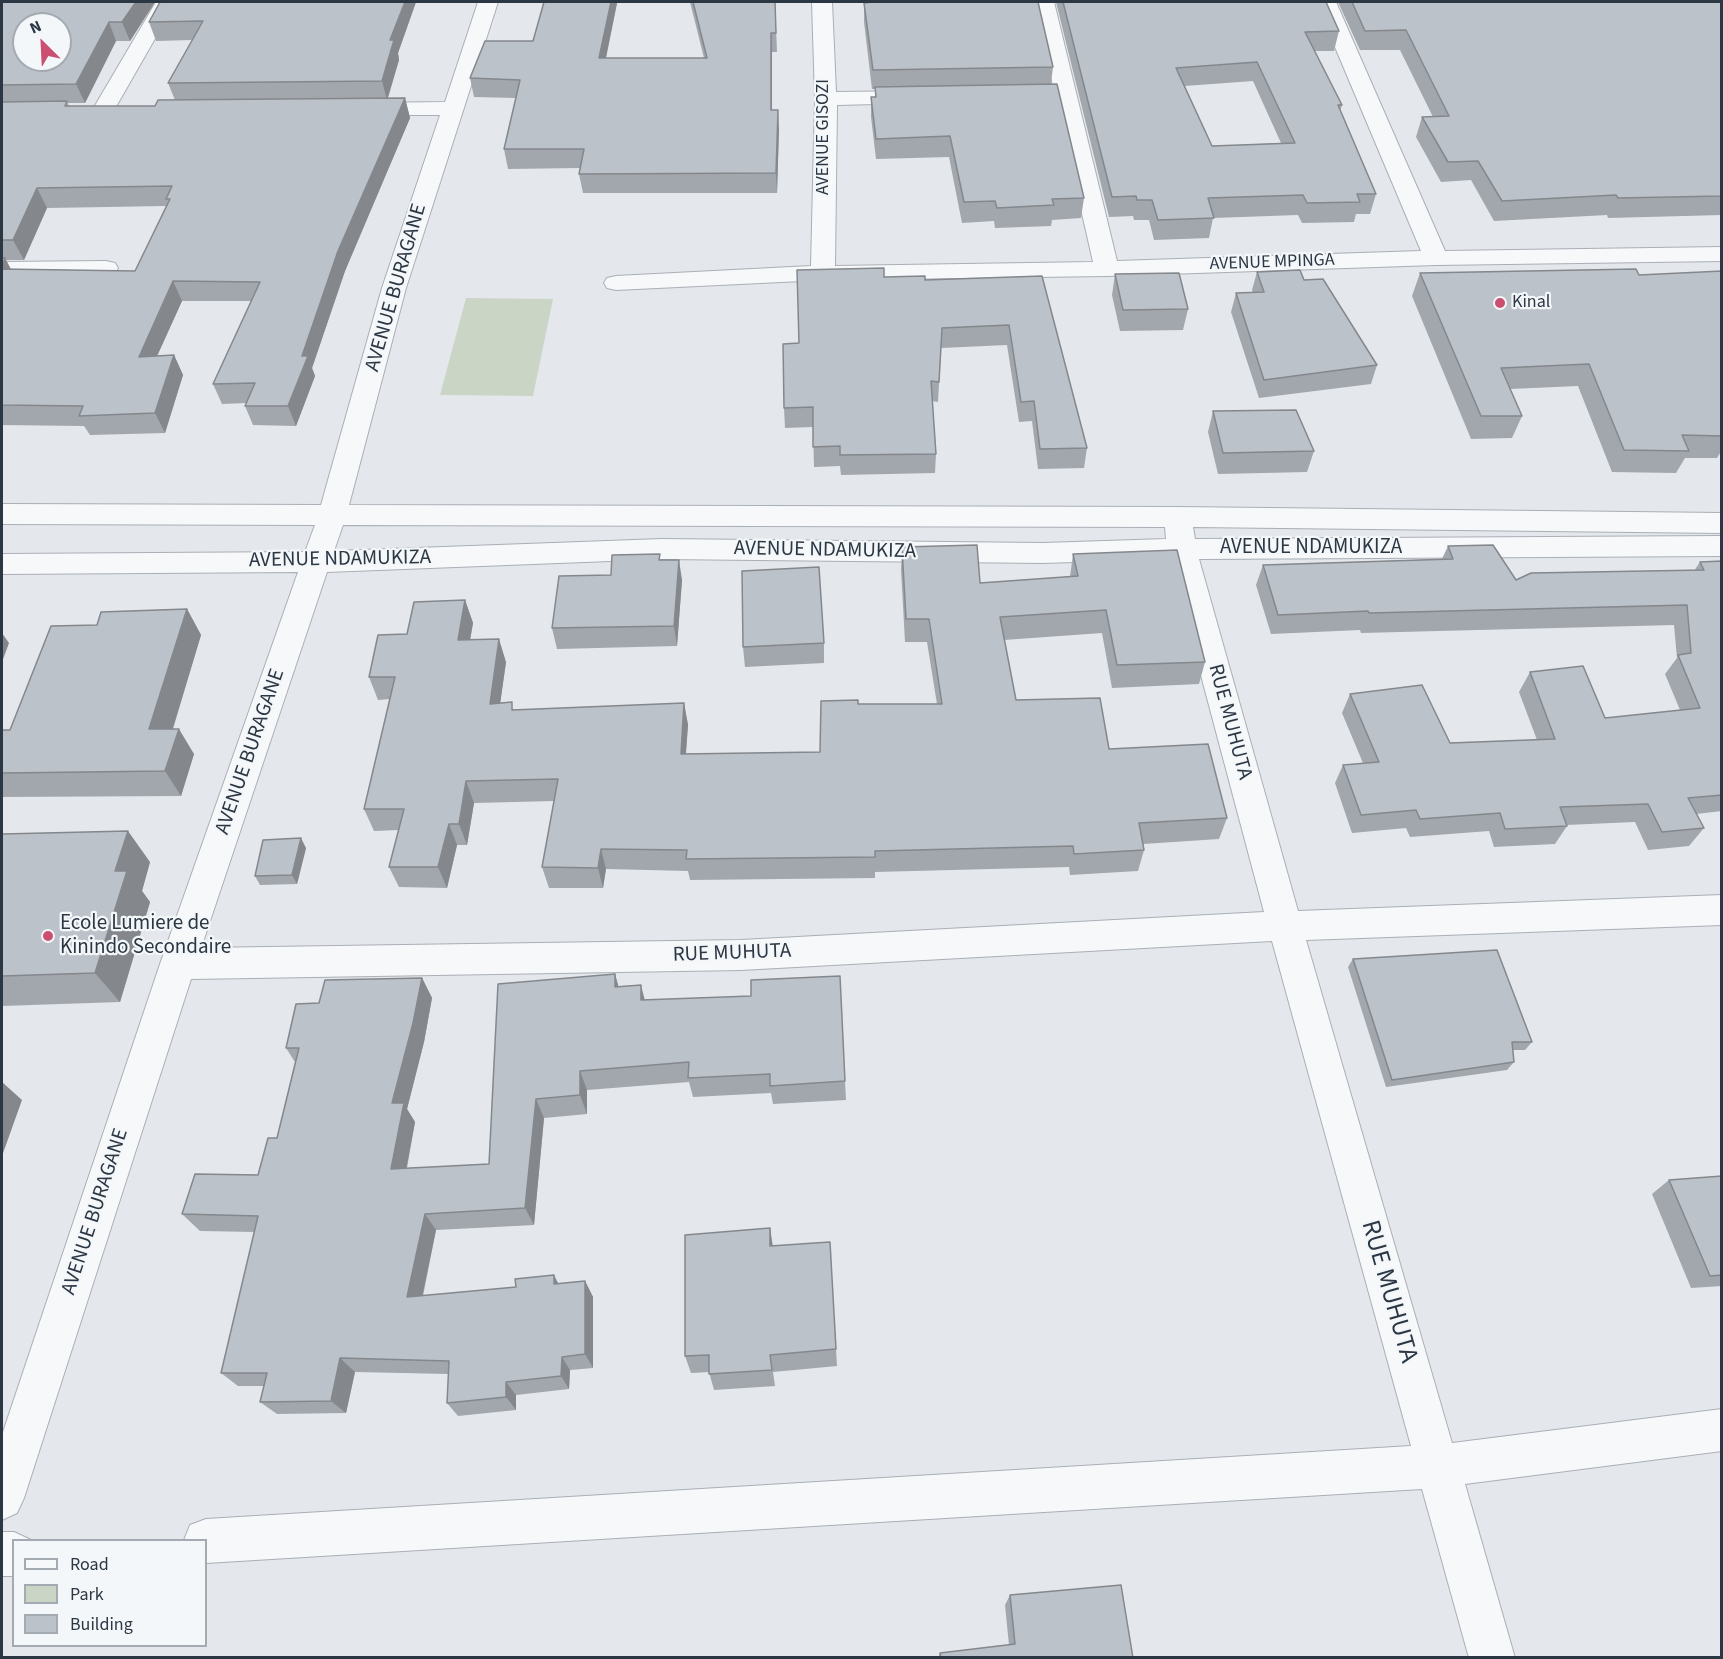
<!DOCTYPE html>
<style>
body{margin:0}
#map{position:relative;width:1723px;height:1659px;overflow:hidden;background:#e4e8ec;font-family:"Source Sans 3",sans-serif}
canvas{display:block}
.frame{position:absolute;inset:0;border:3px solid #2c3744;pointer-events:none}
.legend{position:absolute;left:12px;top:1539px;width:195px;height:108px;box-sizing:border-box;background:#f4f7f9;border:2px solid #a4aab1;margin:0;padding:8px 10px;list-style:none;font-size:18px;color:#2c3744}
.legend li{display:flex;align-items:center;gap:12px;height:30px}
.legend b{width:30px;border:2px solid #a4aab1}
.north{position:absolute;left:12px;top:12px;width:60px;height:60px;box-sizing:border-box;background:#f4f7f9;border:2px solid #a4aab1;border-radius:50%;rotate:336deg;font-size:16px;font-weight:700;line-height:24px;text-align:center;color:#2c3744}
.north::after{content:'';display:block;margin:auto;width:21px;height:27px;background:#cb4f70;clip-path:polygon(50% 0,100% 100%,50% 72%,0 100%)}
</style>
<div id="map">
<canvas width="1723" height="1659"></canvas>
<div class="frame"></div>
<ul class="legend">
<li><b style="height:8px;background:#f7f8fa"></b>Road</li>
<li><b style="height:16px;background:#cbd5c6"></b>Park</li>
<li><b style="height:16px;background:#bcc2c9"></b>Building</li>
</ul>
<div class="north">N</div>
</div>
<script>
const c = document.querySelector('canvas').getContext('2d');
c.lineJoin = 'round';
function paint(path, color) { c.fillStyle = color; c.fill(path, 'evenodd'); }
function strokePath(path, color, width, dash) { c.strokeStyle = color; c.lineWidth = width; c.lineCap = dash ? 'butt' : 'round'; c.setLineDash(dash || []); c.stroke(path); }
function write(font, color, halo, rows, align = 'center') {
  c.font = font + ' "Source Sans 3",sans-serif'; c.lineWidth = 4.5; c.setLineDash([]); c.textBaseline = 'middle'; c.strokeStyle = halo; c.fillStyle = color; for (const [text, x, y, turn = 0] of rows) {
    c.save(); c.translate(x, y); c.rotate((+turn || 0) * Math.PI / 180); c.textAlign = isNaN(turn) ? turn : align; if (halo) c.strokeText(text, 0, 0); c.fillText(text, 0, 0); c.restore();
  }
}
const green = new Path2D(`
 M466,298L553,299L533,396L440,395Z`);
const street = new Path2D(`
 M156,2H176L109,119L101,121L93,119L90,114Z
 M478,2H498L406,288L349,505L1177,507L1722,513V533L1193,527L1195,539L1722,536V556L1199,559L1298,911L1722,895V925L1306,940L1452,1443L1722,1409V1451L1465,1484L1515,1658H1469L1422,1489L206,1563V1540H184L190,1525L206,1519L1411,1446L1272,941L741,970L191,979L24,1498L17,1513L2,1520V1435L160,964L298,572L2,574V554L305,552L315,525L2,524V504L321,505L382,288L440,115H363L355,114L352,109L355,104L363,103L445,102ZM343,525L1165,527L1166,539L1043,543L662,539L334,551ZM662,559L1043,563L1170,559L1264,912L741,940L201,948L327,572Z
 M812,2H832L836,92L917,91L925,92L928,97L925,102L917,103L837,105L835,266L1093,262L1034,2H1054L1117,261L1421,251L1316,2H1336L1445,251L1722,247V261L1436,265L1107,276L823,280L616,290L607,288L604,283L607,278L616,276L811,266L815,99Z
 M106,261L115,263L118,268L115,273L106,275L2,276V262Z
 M2,1532H14L31,1540H14V1576H2Z`);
const wall = new Path2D(`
 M2,2H155L130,41H116L85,103H68L69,106H155L175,100L168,83L192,40L156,41L149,22L160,2H416L398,53L399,60L388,98H405L410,118L345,271L312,368L315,376L296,426L253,425L245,406L246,403L222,404L213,384L251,301H182L157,356L174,355L183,375L165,433L90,435L84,426L2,425ZM166,206L135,271L11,269L6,260H24L47,208Z
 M544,2H655L617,3L606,58H704L690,2H775L777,52H772V110L779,129L777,193H583L579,174L580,168L508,169L504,149L516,98L474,97L470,78L533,41Z
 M869,2H1038L1053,67L1051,84L1084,198L1081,218L1052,220L1051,226L995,228L994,221L962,223L949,157L876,159L871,117V97H875V89H872L864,22V3Z
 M1056,2H1326L1339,31L1334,51H1314L1342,105L1340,111L1376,194L1370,214H1356L1354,222L1302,223L1298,215L1213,218L1209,238L1154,240L1149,220H1134L1133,216L1109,217ZM1253,81L1281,143L1212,146L1185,86Z
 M1338,2H1722V215L1608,218L1607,215L1494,221L1471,180L1441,182L1416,137L1422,117H1433L1400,50H1360Z
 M1722,271V450L1717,458H1685L1676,473L1612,472L1578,386L1510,389L1522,416L1512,438L1471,439L1412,296L1420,273L1639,275Z
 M1257,272L1304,280L1377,365L1371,384L1259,398L1231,312L1236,293H1253L1252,290Z
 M1115,274L1188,309L1183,330L1120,331L1112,295Z
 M1042,276L1087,448L1084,468L1038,469L1032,421L1019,422L1007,345L941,348L938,402L932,401L936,454L935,473L841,475L840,466L814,467L813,427L785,428L784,408L799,343L884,277L925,280Z
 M1213,411L1314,451L1307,472L1218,474L1208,432Z
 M1448,546L1516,580L1694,571L1700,562L1722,561V811L1696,814L1704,828L1689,846L1648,850L1635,822L1566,825L1567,826L1555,844L1494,847L1489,831L1410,837L1406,828L1352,833L1335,783L1343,765L1363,763L1342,713L1350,694L1450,743L1537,740L1519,692L1530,672L1605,718L1680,710L1665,674L1677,658L1674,625L1361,633L1360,630L1271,634L1256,585L1263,565L1442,559Z
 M902,547L980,583L1070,577L1073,554L1205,662L1199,684L1112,688L1102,633L1004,640L1016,700L1109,749L1227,818L1219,839L1143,844L1144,850L1138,871L1070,875L1069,867L875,872V878L690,880L688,871L606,869L603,888H549L542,867L554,801L474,803L467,845H457L447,888L399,887L389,867L399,830L374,831L364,809L390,699L378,700L369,677L407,634L465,600L473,623L470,640L506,662L500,703L515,710L684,703L688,725L686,754L820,752L858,704H937L927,642H905L901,570Z
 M661,560L682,580L677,646L557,649L552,628L611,575Z
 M187,609L201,635L173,729L194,754L181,796L2,797V730H10L97,625Z
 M824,643V663L745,667L743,647Z
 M2,834L150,862L142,891L150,902L120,1002L2,1006Z
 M306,848L297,884L260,885L255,876Z
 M1353,959L1532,1042L1525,1050H1513L1514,1062L1507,1070L1386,1087L1348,967Z
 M615,974L618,986L645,1000L845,1081L846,1100L773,1104L771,1093L693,1097L689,1082L587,1090V1114L544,1118L534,1225L436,1230L423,1296L585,1281L593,1297V1368L570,1370L569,1389L516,1395V1410L458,1416L447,1403L449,1374L355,1372L346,1413L277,1414L260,1402L264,1386H238L221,1373L255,1232L200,1231L182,1214L258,1175L277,1138L295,1062L286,1048L319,1003L422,978L432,998L424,1042L407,1109L415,1122L407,1168L489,1164Z
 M1722,1176V1286L1691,1288L1652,1194L1669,1180Z
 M770,1228L772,1246L830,1242L837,1366L773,1372L775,1386L714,1390L709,1372L691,1373L685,1356Z
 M1010,1595L1133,1658H938L940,1653L1009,1645L1005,1605Z`);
const shadedWall = new Path2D(`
 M136,2H155L130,41L122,22Z
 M405,2H416L398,53L399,60L387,100L382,81L390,40Z
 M611,2H617V3L602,77L599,58Z
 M109,22L116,41L85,103L76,84Z
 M771,33L772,52V129L771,110Z
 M405,98L410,118L345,271L312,368L315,376L296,426L288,406L302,356L338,251Z
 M778,110L779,129L777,193L776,173Z
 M37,188L47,208L24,260L13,240Z
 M5,258L15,278L2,272V266Z
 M173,281L182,301L148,376L139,357Z
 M174,355L183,375L165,433L155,413Z
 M679,560L682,580L677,646L674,626Z
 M465,600L473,623L466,663L458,640Z
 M187,609L201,635L165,754L149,729Z
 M2,633L9,643L2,662Z
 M499,639L506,662L497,726L490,704Z
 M684,703L688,725L684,776L681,754Z
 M179,729L194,754L181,796L165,771Z
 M466,781L474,803L467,845L459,824Z
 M449,824L457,845L447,888L438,867Z
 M128,831L150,862L142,891L150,902L120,1002L95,973L115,871Z
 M301,838L306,848L297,884L292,875Z
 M601,849L606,869L603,888L598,868Z
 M615,974L621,995L615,987Z
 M422,978L432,998L424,1042L407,1109L415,1122L403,1186L391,1169L392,1103Z
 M641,985L646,1005L641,1000Z
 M580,1071L587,1090V1114L580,1095Z
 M2,1082L22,1100L2,1156Z
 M536,1099L544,1118L534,1225L525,1208Z
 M425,1214L436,1230L419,1312L407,1297Z
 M770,1228L773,1247L770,1246Z
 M554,1275L562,1291L554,1284Z
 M585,1281L593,1297V1368L585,1354Z
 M562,1357L570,1370L569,1389L561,1376Z
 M340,1358L355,1372L346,1413L331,1401Z
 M506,1382L516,1395V1410L506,1397Z`);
const building = new Path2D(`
 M2,2H136L122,22H109L76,84L2,85ZM24,24H60V60H24Z
 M160,2H405L390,40H394L382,81L168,83L203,21L149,22Z
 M544,2H611L599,58H707L693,2H775L776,33H771V110H778L776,173L579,174L584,149H504L520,80L470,78L485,41H533Z
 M873,2H872H1038L1053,67L873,70L864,3Z
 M1063,2H1326L1339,31L1305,32L1342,105H1338L1376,194H1357L1360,202L1307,203L1303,195L1208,198L1214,218L1158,220L1152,200H1137L1136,196L1112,197ZM1257,62L1295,143L1212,146L1176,68Z
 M1352,2H1722V196L1618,198L1616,195L1502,201L1478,161L1448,162L1422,117L1449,116L1406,30L1365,31Z
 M1057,84L1084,198L1052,199L1054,205L997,208L995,201L964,202L950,136L876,139L871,97H876L875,87Z
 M405,98L338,251L302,356H308L288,406H245L255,383L213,384L260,282L173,281L139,357L174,355L155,413L79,416L83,406L2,405V269L135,271L170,199H166L172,186L37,188L13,240H2V102L67,101L65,106H155L158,100Z
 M2,258H5L2,266Z
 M884,268V277L925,276V280L1042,276L1087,448L1040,449L1034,401L1021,402L1009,325L942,328L939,382L931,381L936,454L840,455V446L813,447V407L784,408L783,344L799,343L797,270Z
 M1636,269L1639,275L1722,271V436L1682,435L1689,451L1624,450L1589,364L1501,368L1522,416H1481L1420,273Z
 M1300,270L1304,280L1323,279L1377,365L1264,380L1236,293L1264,292L1257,272Z
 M1179,273L1188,309L1123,310L1115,274Z
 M1296,410L1314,451L1223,453L1213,411Z
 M977,545L980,583L1078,576L1073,554L1177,550L1205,662L1117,665L1106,610L1000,617L1016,700L1100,698L1109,749L1208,744L1227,818L1139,823L1144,850L1074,854L1073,846L875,851V857L686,859L687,850L601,849L598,868L542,867L558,779L466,781L459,824H449L438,867H389L404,809H364L395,677H369L378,635L407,634L414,602L465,600L458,640L499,639L490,704L512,702V710L684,703L681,754L820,752L821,701L858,700V704H942L929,619H906L902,547Z
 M1493,545L1516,580L1531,573L1704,570L1700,562L1722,561V795L1688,798L1704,828L1662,832L1648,804L1560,807L1567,826L1505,829L1500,813L1420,819L1416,810L1361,815L1343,765L1379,762L1350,694L1422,685L1450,743L1555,739L1530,672L1583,666L1605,718L1700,708L1678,655L1691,653L1687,605L1369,613L1368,611L1278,615L1263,565L1453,559L1448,546Z
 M660,554L659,560H679L674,626L552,628L559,576L611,575L612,555Z
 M819,567L824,643L743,647L742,571Z
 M187,609L149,729H179L165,771L2,773V730H10L51,626L97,625L101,612Z
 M128,831L115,871H127L95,973L2,976V834Z
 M301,838L292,875L255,876L263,840Z
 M1497,950L1532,1042H1512L1514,1062L1392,1080L1353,959Z
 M615,974V987L641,985V1000L751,996V980L840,976L845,1081L770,1086V1074L688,1078L689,1062L580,1071V1095L536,1099L525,1208L425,1214L407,1297L516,1287L515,1279L554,1275V1284L585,1281V1354L562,1357L561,1376L506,1382V1397L447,1403L449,1361L340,1358L331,1401L260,1402L267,1373H221L258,1216L182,1214L195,1174L258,1175L268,1138H277L299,1048H286L296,1004L319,1003L325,980L422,978L413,1023L392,1103H404L391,1169L489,1164L498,984Z
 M1722,1176V1275L1710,1276L1669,1180Z
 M770,1228V1246L830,1242L836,1349L770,1355L772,1370L709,1374V1355L685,1356V1235Z
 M1121,1585L1133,1658H941L940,1653L1015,1644L1010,1595Z`);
const markers = [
 [1500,303,6,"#cb4f70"],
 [48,936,6,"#cb4f70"]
];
const farStreetnames = [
 ["AVENUE GISOZI",824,137,-90],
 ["AVENUE MPINGA",1272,263,-2]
];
const farPoinames = [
 ["Kinal",1512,303]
];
const streetNames = [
 ["AVENUE BURAGANE",397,288,-74],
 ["AVENUE NDAMUKIZA",1311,548],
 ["AVENUE NDAMUKIZA",825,551,1],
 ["AVENUE NDAMUKIZA",340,560,-1],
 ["RUE MUHUTA",1229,722,75],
 ["AVENUE BURAGANE",251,752,-71],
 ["RUE MUHUTA",732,954,-2],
 ["AVENUE BURAGANE",96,1212,-72]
];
const poiNames = [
 ["Ecole Lumiere de",60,924],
 ["Kinindo Secondaire",60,948]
];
const nearStreetnames = [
 ["RUE MUHUTA",1388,1292,74]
];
paint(green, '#cbd5c6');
strokePath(street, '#a9afb6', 2);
paint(street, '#f7f8fa');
paint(wall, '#a2a7ad');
paint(shadedWall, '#84888d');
paint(building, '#bcc2c9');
strokePath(building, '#84888d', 1.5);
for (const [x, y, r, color] of markers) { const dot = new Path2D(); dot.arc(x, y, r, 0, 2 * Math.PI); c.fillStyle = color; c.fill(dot); strokePath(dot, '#f4f7f9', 2); }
write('18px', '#2c3744', '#f4f7f9', farStreetnames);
write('18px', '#2c3744', '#f4f7f9', farPoinames, 'left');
write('21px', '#2c3744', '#f4f7f9', streetNames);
write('21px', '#2c3744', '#f4f7f9', poiNames, 'left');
write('26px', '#2c3744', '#f4f7f9', nearStreetnames);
</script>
